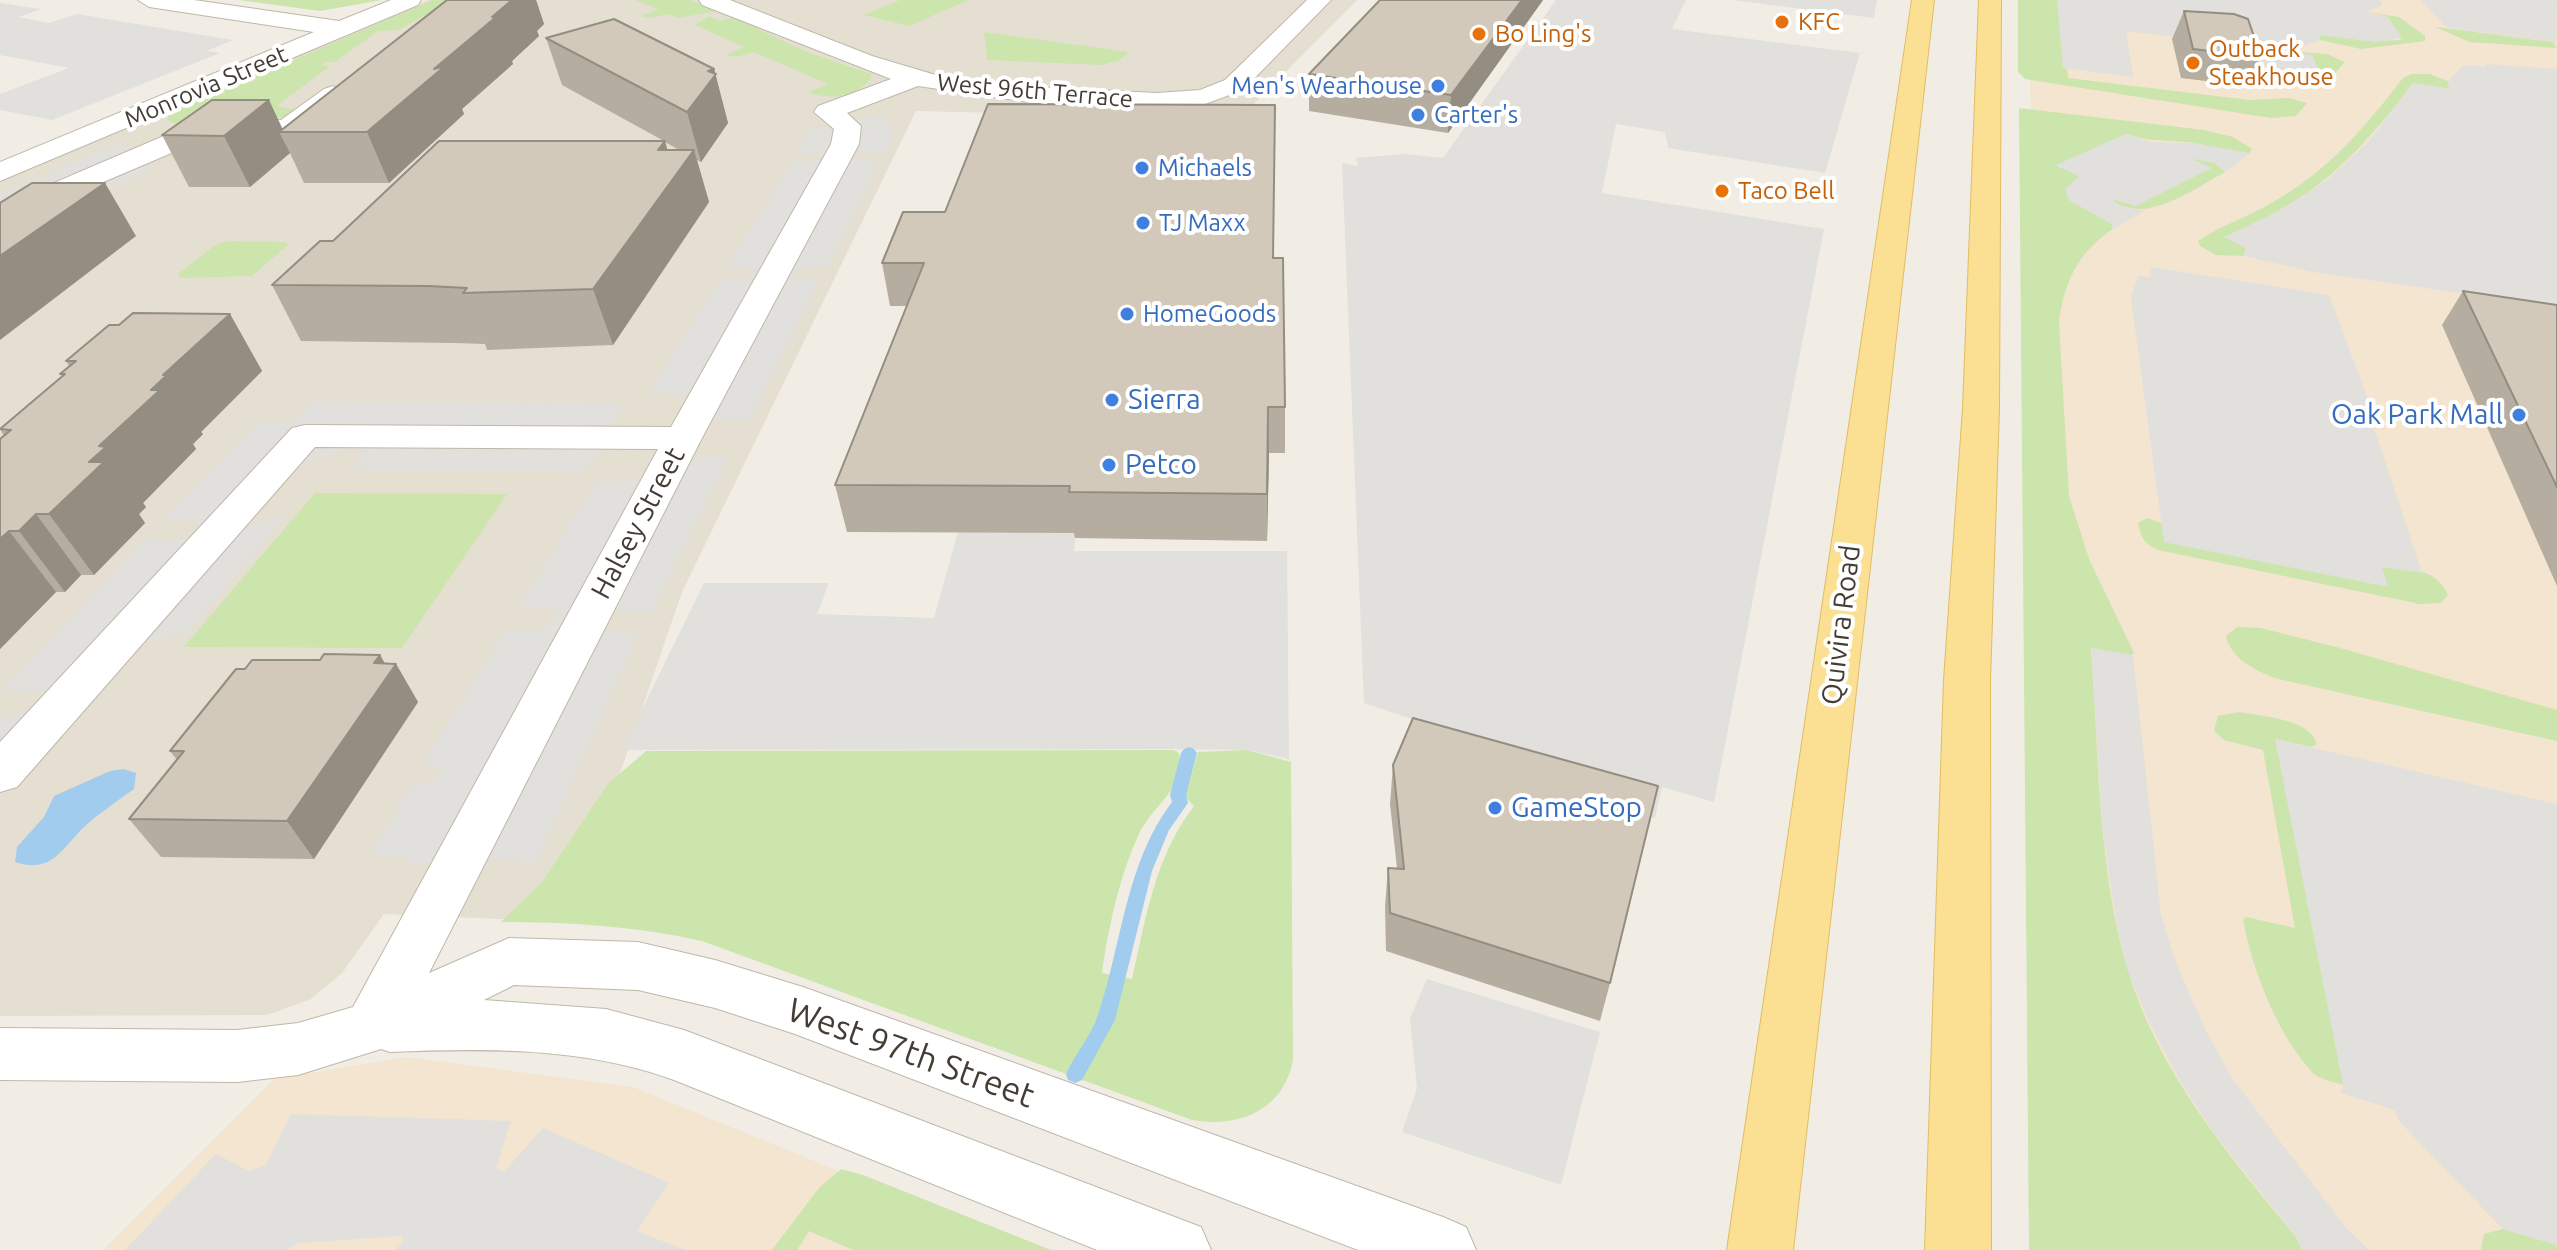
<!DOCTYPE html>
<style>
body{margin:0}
canvas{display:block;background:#f1ede4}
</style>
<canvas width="2557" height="1250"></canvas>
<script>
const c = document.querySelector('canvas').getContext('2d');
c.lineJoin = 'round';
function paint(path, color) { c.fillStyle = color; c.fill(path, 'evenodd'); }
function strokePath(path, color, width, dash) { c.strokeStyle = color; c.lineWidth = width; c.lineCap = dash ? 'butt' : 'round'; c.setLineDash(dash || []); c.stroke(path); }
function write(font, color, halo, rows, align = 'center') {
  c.font = font + ' Ubuntu,sans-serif'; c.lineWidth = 8; c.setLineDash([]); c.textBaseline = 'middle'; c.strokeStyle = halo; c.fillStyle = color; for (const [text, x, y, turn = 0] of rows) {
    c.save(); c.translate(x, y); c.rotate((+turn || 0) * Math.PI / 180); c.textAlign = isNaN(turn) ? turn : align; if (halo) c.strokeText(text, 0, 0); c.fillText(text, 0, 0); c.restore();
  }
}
const residential = new Path2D(`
 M428,0H1357L1253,105L1204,118L916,111L682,592L569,922L384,914L342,973L311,999L267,1015L0,1016V180Z`);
const commercial = new Path2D(`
 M2027,0H2557V1250H2072Z
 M406,1057L633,1087L1032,1250H103L274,1079Z`);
const green = new Path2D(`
 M239,0H382L320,11Z
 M433,0H451L399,30L378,31L335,62H325L321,66H330L277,106L297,110L284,117L180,125L167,120L170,114L186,106Z
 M635,0H691L717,11L678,18L668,14L650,18L641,16L658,9Z
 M900,0H969L909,26L864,15Z
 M2018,0H2061L2068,78L2249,100L2289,98L2307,103L2296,116L2271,118L2025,79L2018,72Z
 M2366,12L2399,17L2425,36V41L2361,49L2320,40L2318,36L2322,35L2375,41L2401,40L2388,17Z
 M709,16L720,21L733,17L802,50L871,74V78C856,97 835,99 812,94L811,91L828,84L754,52L736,57L726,55L744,47L695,25Z
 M2435,27L2553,42L2557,48L2470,42Z
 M984,32L1129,52L1118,61L1101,65L987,60Z
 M2289,51L2327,54L2345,62C2332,76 2310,104 2297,73L2312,56Z
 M2411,74H2429L2448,81L2450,89L2413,83C2354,160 2316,198 2225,237L2246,248L2244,256L2216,255L2200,246L2198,241C2222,225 2250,216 2275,201C2329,170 2365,127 2403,78Z
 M2019,108L2204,130L2233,137L2252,149L2250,153C2231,154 2212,146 2194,143C2167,139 2153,143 2126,134L2057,166L2080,176L2069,200L2112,224L2113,229C2079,251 2063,283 2059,323L2069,496L2089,559L2134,653L2129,657L2091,649C2099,754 2097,865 2127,967C2156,1069 2230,1158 2296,1237L2302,1250H2029Z
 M2189,158L2215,163L2225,172C2196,188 2141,228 2111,199L2211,168Z
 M228,241L285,242L288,245L252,276L181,278L178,274L217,244Z
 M315,493L507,494L402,648L184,647Z
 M2147,518L2162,523L2165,542L2387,586L2382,567L2387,565C2414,571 2436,568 2448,595L2441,603L2420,604L2158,550C2144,544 2141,537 2138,523Z
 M2237,627L2261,628L2340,648L2557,710V741L2274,678C2254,669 2231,659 2226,636Z
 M2240,712C2263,717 2309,718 2317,744L2311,747L2276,739L2344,1085C2335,1082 2321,1080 2314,1074C2278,1036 2252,970 2243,919L2246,917L2295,928L2263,750L2224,740L2214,731L2218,716Z
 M1174,750L1179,753C1184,792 1154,803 1139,834C1120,874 1108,929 1102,973L1132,979C1146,917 1155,857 1194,806L1185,797L1198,752L1247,750L1291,762L1293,1060C1283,1111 1239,1128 1192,1120L702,941C636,926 569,922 501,922L542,882L608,784L646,751Z
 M841,1169L863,1175L1051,1250H853L809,1231L797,1250H772L819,1188Z
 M2503,1229L2557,1245V1250H2481L2484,1234Z`);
const parking = new Path2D(`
 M1556,0H1686L1672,29L1860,53L1825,173L1668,148L1665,132L1616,124L1602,193L1824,229L1714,802L1662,787L1655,818L1407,747L1418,721L1364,703L1342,163L1358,166L1356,158L1405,154L1443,158Z
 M1732,0H1877L1874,18Z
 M2057,0H2380L2382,5L2364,13L2388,17L2402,38L2375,42L2319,35L2320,40L2289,51L2312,55L2321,75L2300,72L2297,74L2299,80L2270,81L2250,78L2240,48L2264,49L2261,47L2126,31L2133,77L2063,68Z
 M2421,0H2557L2556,42L2448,28Z
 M0,3L41,9L19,17L48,23L77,14L233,40L207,51L220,53L52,120L0,110V94L69,68L0,55Z
 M2485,64L2557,69V307L2313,272L2244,256L2246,248L2224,237L2281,210L2328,179L2368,142L2413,83L2449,89L2448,81L2464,65L2487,67Z
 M884,114L893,130L891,142L885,153H858L852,159L879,162L828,268H798L790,276L819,279L750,419H713L678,394L649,393L720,279H744L754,271L751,267H727L792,162H814L822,156L797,153L803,142L804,132Z
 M2126,134L2150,142L2194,143L2250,153L2225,172L2215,163L2189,158L2212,168L2136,206L2112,199L2118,205L2145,211L2113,229L2112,224L2069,200L2065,189L2079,176L2056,165Z
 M117,144L159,154L141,165L155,168L0,240V194Z
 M2151,267L2329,295L2368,400L2367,407L2422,573L2382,567L2388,587L2164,542L2131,298L2138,276L2151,277Z
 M312,402L625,403L585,471L351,469L365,451L352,448L304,463L245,527L286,515L187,633L148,642L133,653L0,798V719L23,713L41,698L38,692H1L144,540L175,541L188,536L199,523L197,521L164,519L257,422L292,421Z
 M703,457L728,458L653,611H612L601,625L604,631L639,632L536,863L485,858L473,863H411L408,858L370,855L410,787L436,779L440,772L435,766L423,764L505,630H541L554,621L557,613L553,609L519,606L596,481H626Z
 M958,532L1076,533L1074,551H1287L1289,759L1247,750L1169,749L622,750L704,583H829L817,614L934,618Z
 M2091,648L2133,655L2161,915L2177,966L2207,1033L2232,1078L2345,1227L2369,1250H2302L2296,1237L2214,1133L2179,1079L2149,1022L2127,969L2116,920L2103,835Z
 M2275,739L2557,804V1245L2503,1229L2398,1120L2395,1110L2341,1093L2343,1085Z
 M1427,979L1600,1032L1561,1185L1402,1132L1417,1088L1410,1018Z
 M291,1114L511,1121L496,1168L504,1172L543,1128L669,1183L637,1231L685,1250H395L404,1241L402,1236L299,1243L286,1250H125L216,1154L249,1171L266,1165Z`);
const water = new Path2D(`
 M123,769L136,773L134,789C116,802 98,814 83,828C61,850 51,874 15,862L17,847L44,817L54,796L110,771Z`);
const stream = new Path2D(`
 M1189,747L1194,749L1197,753L1186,795L1188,803L1169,830L1152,871L1115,1020L1082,1080L1075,1083L1068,1080L1066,1074C1075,1054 1091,1036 1098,1015C1122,944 1125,864 1172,802L1170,795L1181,753L1184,749Z`);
const street = new Path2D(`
 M138,0H194L339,21L391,0H421L418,5L0,181V162L314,32L149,7Z
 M699,0H730L872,56L939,76L1012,86L1157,93L1200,90L1225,80L1307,0H1331L1243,90L1205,104L1157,109L1036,103L918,86L847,113L861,126L859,144L702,438L429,973L509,938L638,942L715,960L803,987L1443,1217L1466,1227L1476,1250H1358L795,1034L715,1008L638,990L514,985L484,1000L606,1009L684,1030L1201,1227L1211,1250H1097L674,1080C583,1047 485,1048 390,1052L381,1049L298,1075L237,1082L0,1080V1028L237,1030L298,1023L353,1007L658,449L315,447L17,787L0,792V742L292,428L305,425L671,427L831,144L834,129L814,112L818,106L891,79L702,5Z
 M333,86L346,94L342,99L298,134L195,143L0,226V206L180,129L281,120L324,89Z`);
const primary = new Path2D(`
 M1912,0H1934L1793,1250H1727Z
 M1979,0H2001L1999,408L1990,680L1991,1250H1925L1944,680L1963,408Z`);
const wall = new Path2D(`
 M447,0H536L544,24L537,31L539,36L512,61L513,64L462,109L464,114L389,183H304L290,153L250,187H189L162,135L282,129Z
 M1543,0L1448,133L1309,111V74Z
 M2184,11L2261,57L2248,86L2181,78L2172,39Z
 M546,38L714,69L728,123L701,162L697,160L709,202L613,345L487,350L485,344L454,343L301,341L272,285L333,241L664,141L562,85ZM665,142L679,150H667Z
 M1274,258L1285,407V453H1269L1267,541L1075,538L1074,533L847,532L835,485L907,306H890L882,263Z
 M2463,291L2557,305V586L2442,325Z
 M230,314L262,371L201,432L203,434L193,444L196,449L143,503L146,507L139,514L145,523L94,575H81L65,592H56L0,649L4,436L0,429L62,376L60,374L69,366L66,361L119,325Z
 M380,655L385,664H396L418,702L314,859L161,857L129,819L177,760L170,751L245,669L320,660Z
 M1393,765L1610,983L1600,1021L1386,951L1385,906L1388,868H1397L1390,804Z`);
const shadedWall = new Path2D(`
 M512,0H536L544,24L537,31L539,36L512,61L513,64L462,109L464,114L389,183L367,132L434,69Z
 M1522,0H1543L1448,133L1451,95Z
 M714,69L728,123L701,162L687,112L708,71Z
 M269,100L284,132H279L290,153L250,187L224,136Z
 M665,141L675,176L694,150L709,202L613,345L593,289L658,150Z
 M105,183L136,236L0,340V256Z
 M230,314L262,371L201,432L203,434L193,444L196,449L143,503L146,507L139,514L145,523L94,575L49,514L89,462L99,446L163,375Z
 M1268,407L1269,453L1267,541V494Z
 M36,514L81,575L65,592L19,531Z
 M9,531L56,592L0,649V539Z
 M380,655L390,672L396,664L418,702L314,859L287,821Z`);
const building = new Path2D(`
 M447,0H512L492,17H496L434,69L445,66L367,132H279Z
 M1380,0H1522L1451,95L1309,74Z
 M2184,11L2234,14L2248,19L2261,57L2193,49Z
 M614,19L714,69L708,71L716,74L687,112L546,38Z
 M212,100H269L224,136L162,135Z
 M988,104L1275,105L1273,258H1283L1285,407H1268L1267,494L1069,492L1070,486L835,485L924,263H882L903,212H945Z
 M439,141H665L658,150H694L593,289L463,293L467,288L429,286L272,285L320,241H333Z
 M32,183H105L0,256V203Z
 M2463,291L2557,305V487Z
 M133,313L230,314L163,375H167L151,390H160L99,446L106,447L89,462H104L49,514H36L19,531H9L0,539V439L11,430L0,429L65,374H60L76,361H66L109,325H119Z
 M324,654L380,655L374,663L396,664L287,821L129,819L184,751H170L236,669H245L252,660H320Z
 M1413,718L1658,786L1610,983L1390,913L1388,868L1404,869L1393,765Z`);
const markers = [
 [1782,22,8,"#e8710a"],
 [1479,34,8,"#e8710a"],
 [2193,63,8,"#e8710a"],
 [1438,86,8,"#3f7fe0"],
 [1418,115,8,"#3f7fe0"],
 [1142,168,8,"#3f7fe0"],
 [1722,191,8,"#e8710a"],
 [1143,223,8,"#3f7fe0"],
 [1127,314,8,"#3f7fe0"],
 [1112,400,8,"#3f7fe0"],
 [2519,415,8,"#3f7fe0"],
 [1109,465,8,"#3f7fe0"],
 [1495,808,8,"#3f7fe0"]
];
const farFoodnames = [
 ["KFC",1798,22],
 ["Bo Ling's",1495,34],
 ["Outback",2209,49],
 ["Steakhouse",2209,77],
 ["Taco Bell",1738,191]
];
const farShopnames = [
 ["Men's Wearhouse",1422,86,"right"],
 ["Carter's",1434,115],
 ["Michaels",1158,168],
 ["TJ Maxx",1159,223],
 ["HomeGoods",1143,314]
];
const farStreetnames = [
 ["Monrovia Street",206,87,-23],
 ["West 96th Terrace",1035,91,5]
];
const shopNames = [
 ["Sierra",1128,400],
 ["Oak Park Mall",2503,415,"right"],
 ["Petco",1125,465],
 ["GameStop",1511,808]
];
const streetNames = [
 ["Halsey Street",638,523,-62],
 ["Quivira Road",1841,625,-83]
];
const nearStreetnames = [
 ["West 97th Street",911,1053,20]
];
paint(residential, '#e5dfd2');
paint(commercial, '#f3e5cf');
paint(green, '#cbe5ad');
paint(parking, '#e2e0dc');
paint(water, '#a1cced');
paint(stream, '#a1cced');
strokePath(street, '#bfb8aa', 2);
strokePath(primary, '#dfbd64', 2);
paint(street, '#fff');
paint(primary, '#fbe093');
paint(wall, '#b5ada0');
paint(shadedWall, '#938d82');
paint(building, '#d2c9ba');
strokePath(building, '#938d82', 2);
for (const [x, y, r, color] of markers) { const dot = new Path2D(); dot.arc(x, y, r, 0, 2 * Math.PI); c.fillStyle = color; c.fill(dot); strokePath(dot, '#fff', 3); }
write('24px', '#c56008', '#fff', farFoodnames, 'left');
write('24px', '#366cbe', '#fff', farShopnames, 'left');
write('24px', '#433d34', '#fff', farStreetnames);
write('28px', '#366cbe', '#fff', shopNames, 'left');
write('28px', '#433d34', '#fff', streetNames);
write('34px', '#433d34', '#fff', nearStreetnames);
</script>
